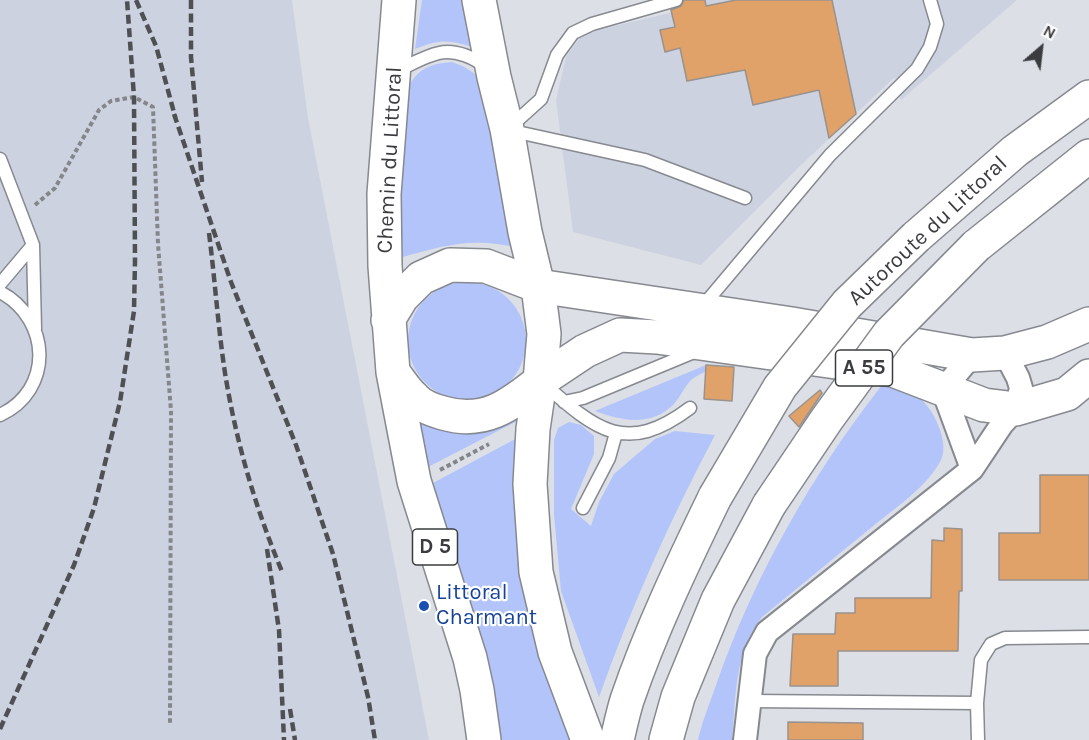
<!DOCTYPE html>
<style>
body{margin:0}
#map{position:relative;width:1089px;height:740px;overflow:hidden;background:#dcdfe6;font-family:Karla,sans-serif}
canvas{display:block}
.north{position:absolute;left:1011px;top:18px;width:60px;height:60px;-webkit-text-stroke:4px #fff;paint-order:stroke;rotate:28deg;font-size:16px;font-weight:700;line-height:24px;text-align:center;color:#3b3c3f}
.north::after{content:'';display:block;margin:auto;width:21px;height:27px;background:#3b3c3f;clip-path:polygon(50% 0,100% 100%,50% 72%,0 100%)}
</style>
<div id="map">
<canvas width="1089" height="740"></canvas>
<div class="north">N</div>
</div>
<script>
const c = document.querySelector('canvas').getContext('2d');
c.lineJoin = 'round';
function paint(path, color) { c.fillStyle = color; c.fill(path, 'evenodd'); }
function strokePath(path, color, width, dash) { c.strokeStyle = color; c.lineWidth = width; c.lineCap = dash ? 'butt' : 'round'; c.setLineDash(dash || []); c.stroke(path); }
function write(font, color, halo, rows, align = 'center') {
  c.font = font + ' Karla,sans-serif'; c.lineWidth = 4.5; c.setLineDash([]); c.textBaseline = 'middle'; c.strokeStyle = halo; c.fillStyle = color; for (const [text, x, y, turn = 0] of rows) {
    c.save(); c.translate(x, y); c.rotate((+turn || 0) * Math.PI / 180); c.textAlign = isNaN(turn) ? turn : align; if (halo) c.strokeText(text, 0, 0); c.fillText(text, 0, 0); c.restore();
  }
}
const built = new Path2D(`
 M0,0H292L308,118L429,740H0Z
 M696,0H1017L901,100L895,77L800,166L701,265L573,232L556,100L566,57L581,36L589,32L691,8Z`);
const green = new Path2D(`
 M422,0H469L478,49C451,40 442,38 415,49Z
 M452,62C466,67 475,72 484,84L518,248C474,237 445,245 403,257H398L397,210L407,89C418,69 428,64 452,62Z
 M408 341a59 59 0 1 1 118 0a59 59 0 1 1-118 0Z
 M706,365V371C701,374 694,377 690,381C684,388 680,397 674,404C651,427 622,421 595,411Z
 M882,385C894,387 906,389 917,396C933,407 950,442 941,460C928,486 894,509 872,527C835,557 799,587 762,617C734,652 736,697 732,740H698C702,722 709,705 715,688C753,578 811,476 882,385Z
 M521,413V419L428,467L418,421Z
 M569,422L581,425L594,436V454L571,509L591,526L599,502L614,474L655,439L675,431L715,435C670,520 631,607 599,697L561,591L554,514V440L558,428Z
 M519,437L576,740H500L489,672L433,489V483Z`);
const building = new Path2D(`
 M684,0H705L706,6L736,0H832L856,114L829,138L819,90L753,105L745,70L687,81L680,48L665,52L660,30L675,27L671,10L681,6Z
 M706,365L734,367L732,401L704,399Z
 M820,390L822,393L799,427L789,416Z
 M1040,475H1089V580H999V533H1040Z
 M944,528L962,529V591H959L958,651H838V686H790L793,634H835L836,613H855V598H931L932,540L944,541Z
 M788,722L863,723V740H788Z`);
const path = new Path2D(`
 M35,205L55,188L99,110L111,101L134,97L153,107L158,244L171,411L170,724
 M440,470L489,444`);
const lane = new Path2D(`
 M396,71C410,65 425,56 439,53C455,49 477,58 487,69
 M510,127L541,99L557,55L573,33L592,24L676,0
 M508,130L645,160L745,198
 M0,159L33,245L35,329
 M0,284L33,245
 M0,292C51,319 54,390 0,415
 M702,307L830,155L917,69L930,47L937,24L930,0
 M544,384C596,430 626,456 690,408
 M564,402L583,398L694,352
 M583,508L609,458L616,433
 M750,701L977,703
 M978,740L977,703L981,660L991,644L1005,638L1089,637`);
const street = new Path2D(`
 M972,469L943,390L972,355
 M745,740L755,654L767,632L972,469L1002,424L1016,409L1021,388L1018,378L1005,353`);
const secondary = new Path2D(`
 M538,286L792,324L972,355L1005,353L1047,342L1089,324
 M540,381L585,351L620,335L657,337L893,370L984,405L1016,409L1067,394L1089,376`);
const primary = new Path2D(`
 M399,0L384,194L385,266L393,372L414,481L470,658L477,690L484,740
 M479,0L494,77L507,129L525,232L538,286L544,334L540,381L533,429L530,484L536,572L555,652L588,740
 M388,320L402,297L421,278L450,265L486,266L538,286
 M393,372C400,381 406,391 414,398C421,406 432,410 443,413C484,425 509,406 540,381`);
const highway = new Path2D(`
 M916,237L1015,151L1089,97
 M976,246L1089,156
 M617,740C620,727 623,713 627,700C651,630 683,563 715,497
 M666,740L678,697L718,600L769,505`);
const rail = new Path2D(`
 M136,0L156,46L176,120
 M191,0V57L202,182
 M174,114L231,282L296,445L333,554L368,697L375,740
 M209,233C215,280 218,327 225,373C236,442 256,510 283,574
 M267,549L279,630L284,740
 M290,709L295,740
 M0,729L74,565L94,508L120,402L134,311L135,261L134,97L127,0`);
const highwayBridge = new Path2D(`
 M715,497L780,387L847,304L916,237
 M769,505L827,419L889,334L976,246`);
const markers = [
 [424,606,6,"#1a4fb4"]
];
const shields = [
 [864,368,57],
 [435,547,45]
];
const shieldNames = [
 ["A 55",864,368],
 ["D 5",435,547]
];
const streetNames = [
 ["Chemin du Littoral",390,160,-87],
 ["Autoroute du Littoral",928,231,-43]
];
const transitNames = [
 ["Littoral",436,593],
 ["Charmant",436,618]
];
paint(built, '#cdd2e1');
paint(green, '#b2c4f9');
paint(building, '#e1a269');
strokePath(building, '#99928d', 1.5);
strokePath(lane, '#878990', 15);
strokePath(street, '#878990', 26);
strokePath(secondary, '#878990', 36);
strokePath(primary, '#878990', 36);
strokePath(highway, '#878990', 36);
strokePath(path, '#84868b', 4, [4.5, 3]);
strokePath(lane, '#fff', 12);
strokePath(street, '#fff', 22);
strokePath(secondary, '#fff', 33);
strokePath(primary, '#fff', 33);
strokePath(highway, '#fff', 33);
strokePath(rail, '#4f5054', 4.5, [9, 4.5]);
strokePath(highwayBridge, '#878990', 36, []);
strokePath(highwayBridge, '#fff', 33);
for (const [x, y, r, color] of markers) { const dot = new Path2D(); dot.arc(x, y, r, 0, 2 * Math.PI); c.fillStyle = color; c.fill(dot); strokePath(dot, '#fff', 2); }
for (const [x, y, w] of shields) { const box = new Path2D(); box.roundRect(x - w / 2, y - 18, w, 36, 4.5); c.fillStyle = '#fff'; c.fill(box); strokePath(box, '#3b3c3f', 1.5); }
write('bold 21px', '#3b3c3f', null, shieldNames);
write('22px', '#3b3c3f', '#fff', streetNames);
write('22px', '#164399', '#fff', transitNames, 'left');
</script>
